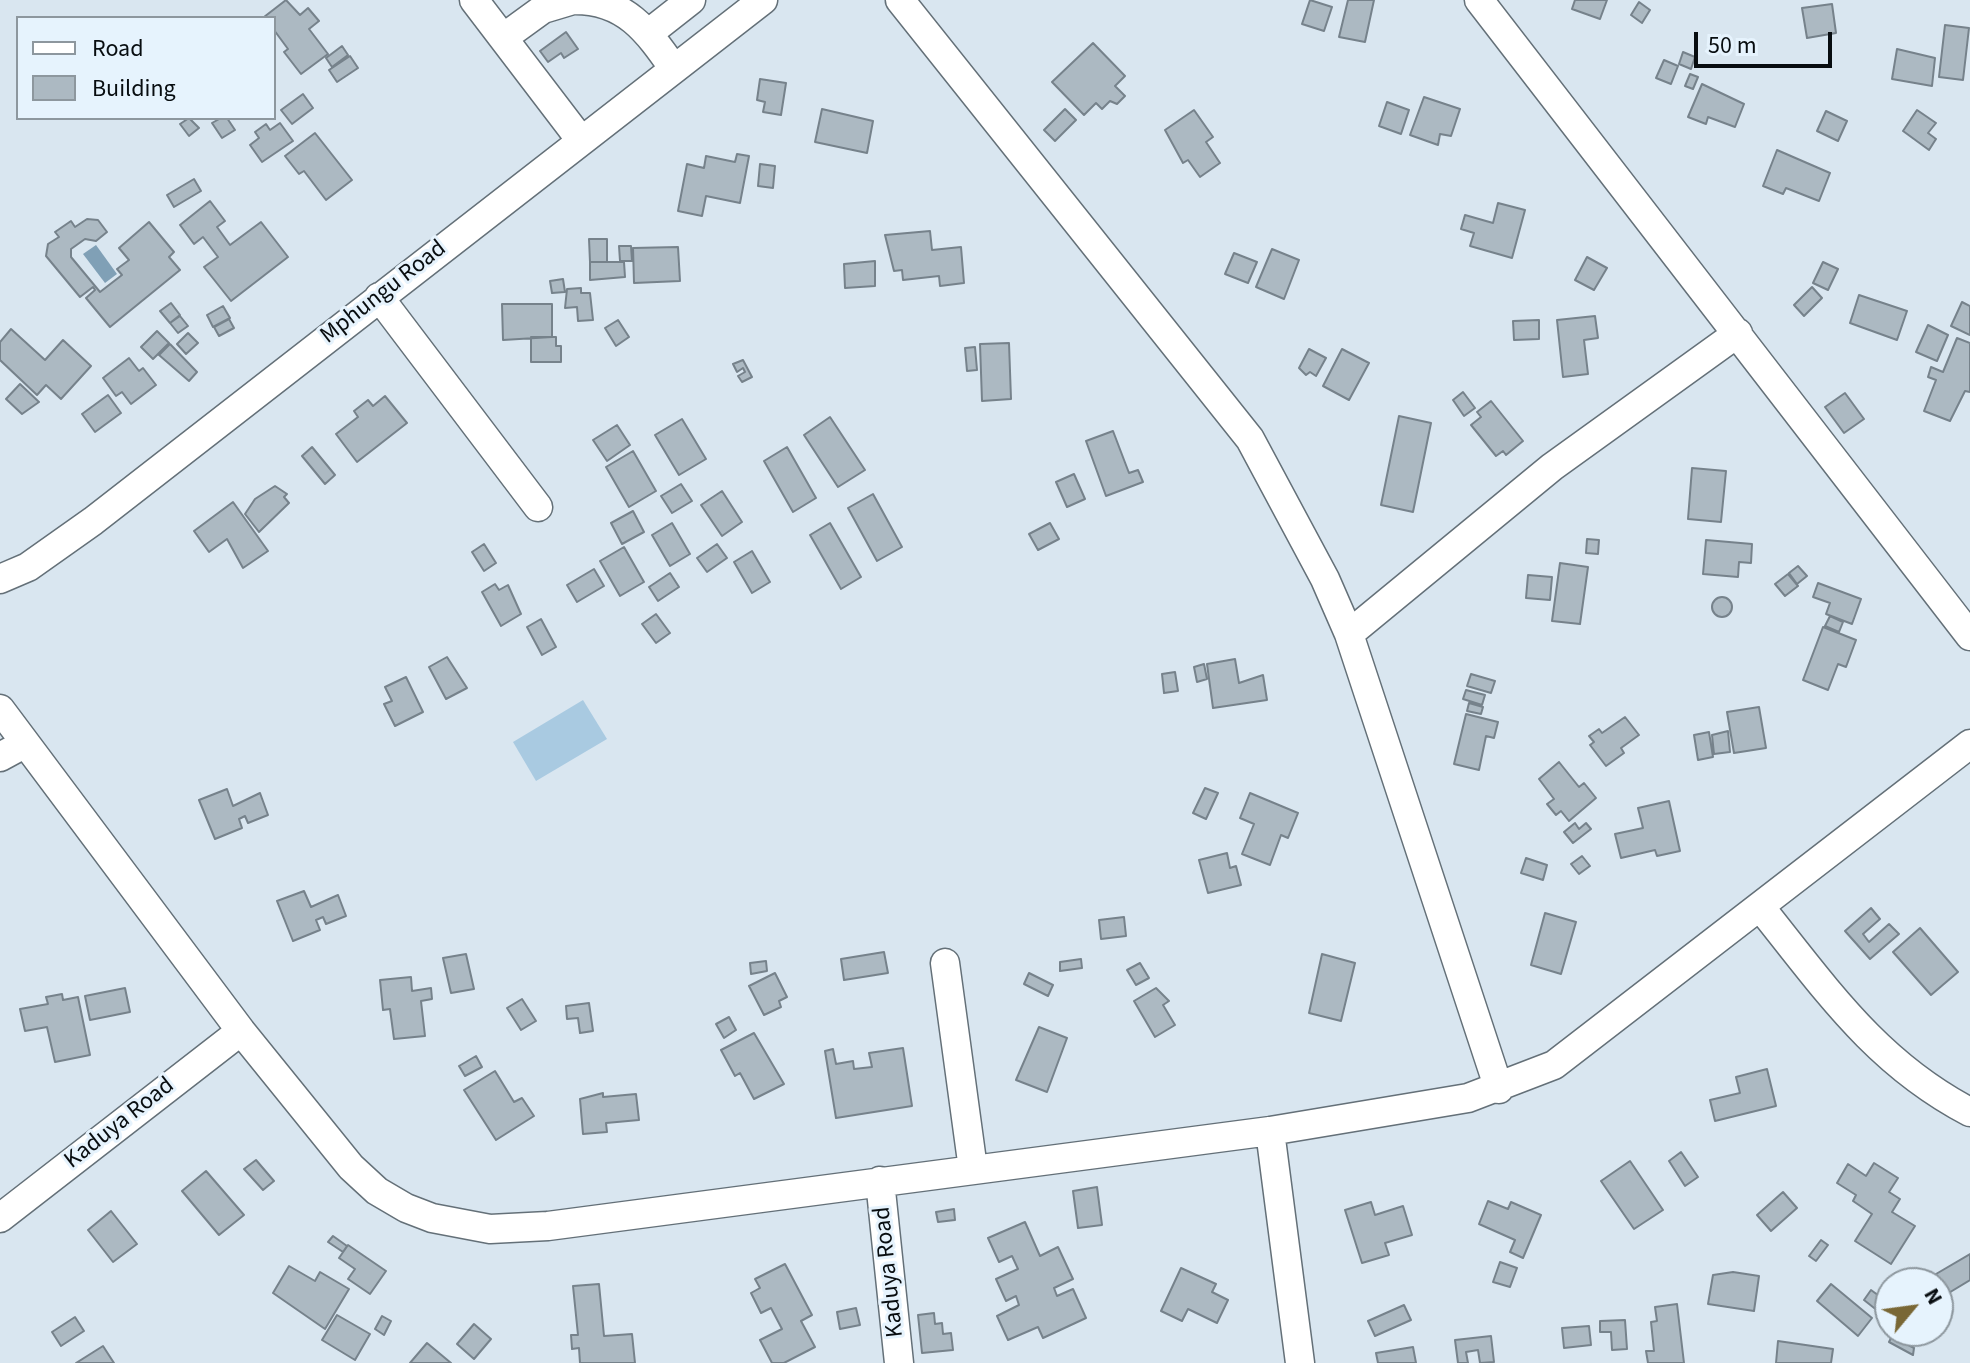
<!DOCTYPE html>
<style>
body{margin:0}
#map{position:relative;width:1970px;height:1363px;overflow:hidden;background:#d9e6f0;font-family:"Source Sans 3",sans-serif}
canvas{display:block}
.legend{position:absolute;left:16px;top:16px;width:260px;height:104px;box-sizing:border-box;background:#e6f3fd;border:2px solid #8d979e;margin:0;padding:10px 14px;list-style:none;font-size:24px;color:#080d10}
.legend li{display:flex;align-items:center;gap:16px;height:40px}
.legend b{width:40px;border:2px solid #8d979e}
.north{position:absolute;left:1874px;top:1267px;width:80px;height:80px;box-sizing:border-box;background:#e6f3fd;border:2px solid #8d979e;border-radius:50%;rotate:61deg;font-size:22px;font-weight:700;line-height:32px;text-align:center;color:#080d10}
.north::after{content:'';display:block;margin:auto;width:28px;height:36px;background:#796735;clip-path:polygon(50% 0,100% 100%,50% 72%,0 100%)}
.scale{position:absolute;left:1694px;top:32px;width:138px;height:36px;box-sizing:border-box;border:4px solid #080d10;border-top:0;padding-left:10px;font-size:24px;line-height:28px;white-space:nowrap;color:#080d10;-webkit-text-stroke:6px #e6f3fd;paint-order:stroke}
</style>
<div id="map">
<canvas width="1970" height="1363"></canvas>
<ul class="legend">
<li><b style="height:10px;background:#fff"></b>Road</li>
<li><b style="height:22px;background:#acb9c2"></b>Building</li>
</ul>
<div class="north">N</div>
<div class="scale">50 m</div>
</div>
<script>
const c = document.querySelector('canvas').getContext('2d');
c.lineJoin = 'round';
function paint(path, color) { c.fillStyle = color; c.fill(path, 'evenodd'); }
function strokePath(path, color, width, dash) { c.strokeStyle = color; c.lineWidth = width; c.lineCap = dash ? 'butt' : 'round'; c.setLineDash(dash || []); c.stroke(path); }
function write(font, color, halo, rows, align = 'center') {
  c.font = font + ' "Source Sans 3",sans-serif'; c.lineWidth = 6; c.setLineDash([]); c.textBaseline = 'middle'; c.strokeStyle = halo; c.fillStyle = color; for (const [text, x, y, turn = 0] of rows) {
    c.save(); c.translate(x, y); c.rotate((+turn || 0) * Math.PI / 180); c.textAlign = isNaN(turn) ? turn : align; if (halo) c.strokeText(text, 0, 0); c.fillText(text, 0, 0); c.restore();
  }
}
const green = new Path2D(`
 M583,700L607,739L536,781L513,742Z`);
const water = new Path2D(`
 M96,245L117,274L105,283L83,254Z`);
const building = new Path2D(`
 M286,0L300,15L308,8L319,21L309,29L328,54L301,74L284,52L288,49L274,30V18L264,17Z
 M1310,0L1332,7L1324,31L1302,24Z
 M1348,0H1374L1365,42L1339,37Z
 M1575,0H1607L1600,19L1572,9Z
 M1639,2L1650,10L1642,23L1631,15Z
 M1832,4L1836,33L1807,38L1802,8Z
 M1945,25L1969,28L1963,80L1939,77Z
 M566,32L578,49L564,58L561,53L548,62L540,51Z
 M1093,43L1125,76L1115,86L1125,96L1117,104L1110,101L1102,109L1096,103L1084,115L1052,82Z
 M342,46L348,55L332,67L326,58Z
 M1897,49L1935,58L1932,86L1892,79Z
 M1683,52L1695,57L1691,69L1679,64Z
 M350,56L358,68L337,82L329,70Z
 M1664,60L1678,66L1671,84L1656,78Z
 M1690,74L1698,77L1693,89L1685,86Z
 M760,79L786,83L781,115L763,112L765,102L757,100Z
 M1702,84L1744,104L1735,127L1708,117L1706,124L1688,117Z
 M303,94L313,108L292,124L281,110Z
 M1424,97L1460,109L1451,136L1440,134L1438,145L1410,135Z
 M1387,102L1409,110L1401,134L1379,126Z
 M822,109L873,121L867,153L815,142Z
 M1065,109L1076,120L1055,141L1044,130Z
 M1194,110L1213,137L1206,142L1220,163L1200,177L1188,160L1183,163L1165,130Z
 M1917,110L1936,123L1928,133L1936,139L1929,150L1903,131Z
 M1826,111L1847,121L1838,141L1817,131Z
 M189,118L199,128L189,136L180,124Z
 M221,118H227L235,130L222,138L212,123Z
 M280,123L293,141L262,162L250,145L259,138L255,132L266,124L270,130Z
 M315,133L352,180L326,200L304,171L299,174L285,156Z
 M1777,150L1830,173L1819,201L1786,188L1783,194L1763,186Z
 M737,154L749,156L740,203L706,196L702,216L678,211L687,164L704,168L706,156L735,162Z
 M760,164L775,166L773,188L758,186Z
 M194,179L201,191L174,207L167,195Z
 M210,201L225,221L217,227L230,245L261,222L288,257L231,301L204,267L218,257L203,237L194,244L180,225Z
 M1498,203L1525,210L1512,258L1470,246L1474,233L1461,229L1465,215L1493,223Z
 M87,219L98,220L107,232L96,241L85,239L71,249V257L100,292L122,275L117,269L129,260L119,248L149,222L174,252L169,257L180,270L110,327L86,298L95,290L93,287L80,297L46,256L48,244L59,237L55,232L71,221L75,227Z
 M930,231L932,250L961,247L964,283L940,286L939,276L903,280L902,270L894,271L885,235Z
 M589,239H607V262H590Z
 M619,246H631L632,261H620Z
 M678,247L680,281L634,283L633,248Z
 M1272,249L1299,260L1284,299L1256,287Z
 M1234,253L1257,262L1248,283L1225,274Z
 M1587,257L1607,268L1594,290L1575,280Z
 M875,261V286L845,288L844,264Z
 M590,262H624L625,277L590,280Z
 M1823,262L1838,269L1828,290L1813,283Z
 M563,279L565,292L552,293L550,281Z
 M1812,287L1822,298L1804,316L1794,305Z
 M581,288V293H590L593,320L578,321L577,307L565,308L567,289Z
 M1859,295L1907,311L1897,340L1850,323Z
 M1962,302L1970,306V335L1951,326Z
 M171,303L180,315L170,323L160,311Z
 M502,304H552V337L503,340Z
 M223,306L230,318L213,327L207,315Z
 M180,316L188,326L178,333L170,323Z
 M1595,316L1598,338L1584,340L1588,374L1563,377L1557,320Z
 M229,319L234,328L219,336L214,327Z
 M618,320L629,337L616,346L605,328Z
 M1539,320V339L1514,340L1513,321Z
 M1928,325L1948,335L1937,361L1916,352Z
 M11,329L45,360L63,340L91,366L61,399L46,385L37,395L0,360V342Z
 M157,331L169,343L153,359L141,347Z
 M188,333L198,343L186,354L177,344Z
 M531,337H556V346H561V362H531Z
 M1957,338L1970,343V392L1965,391L1950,421L1924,411L1936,380L1928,377L1931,367L1943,372Z
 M1009,343L1011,399L982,401L980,344Z
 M170,344L197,372L189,381L159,355Z
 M975,347L977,370L967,371L965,348Z
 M1309,349L1326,358L1316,376L1310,372L1306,375L1299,368Z
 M1342,349L1369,363L1349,400L1323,386Z
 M129,358L139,371L143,368L156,385L131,404L122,392L116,396L103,378Z
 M743,360L752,377L742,382L738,376L745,372L743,368L737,372L733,364Z
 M20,384L39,402L22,414L6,399Z
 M1463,392L1475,408L1464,416L1453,400Z
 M1845,393L1864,419L1844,433L1825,407Z
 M108,395L121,413L95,432L82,414Z
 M385,396L407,423L357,462L336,434L358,417L354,411L368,400L373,406Z
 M1491,401L1523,441L1506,455L1503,451L1496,456L1471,425L1481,417L1477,412Z
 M1399,416L1431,423L1413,512L1381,505Z
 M830,417L865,470L838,487L804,435Z
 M682,419L706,459L679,475L655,435Z
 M617,425L630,445L607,461L593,440Z
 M1113,431L1129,473L1138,470L1143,482L1106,496L1086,441Z
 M312,447L335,475L325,484L302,456Z
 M787,447L816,498L793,512L764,461Z
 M633,451L656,491L629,507L606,467Z
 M1692,468L1726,471L1721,522L1688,519Z
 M1074,474L1085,499L1067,507L1056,482Z
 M681,484L692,501L672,513L661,496Z
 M275,486L287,494L284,497L289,503L259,532L245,514L255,499Z
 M722,491L742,522L722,536L701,505Z
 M873,494L902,547L877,561L848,508Z
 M233,502L268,551L243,568L227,539L209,552L194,531Z
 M633,511L644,532L622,544L611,523Z
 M672,523L690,554L670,566L652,535Z
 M830,523L861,577L841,589L810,535Z
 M1050,523L1059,539L1038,550L1029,534Z
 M1587,539L1599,540L1598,554L1586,553Z
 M1706,540L1752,544L1751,563L1739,562L1738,577L1703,574Z
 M484,544L496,563L484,571L472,552Z
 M717,544L727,558L707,572L697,558Z
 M624,547L644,582L620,596L600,561Z
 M752,551L770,582L752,593L734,562Z
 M1560,563L1588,567L1580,624L1552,621Z
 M1798,566L1807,576L1797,584L1789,573Z
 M594,569L604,586L577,602L567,585Z
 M670,573L679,587L658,601L649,587Z
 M1788,574L1798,586L1785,596L1775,584Z
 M1528,575L1552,577L1550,600L1526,598Z
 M1818,583L1861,599L1852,624L1826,614L1830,603L1813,597Z
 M495,584L499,590L508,585L521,614L501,626L482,592Z
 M1712 607a10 10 0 1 1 20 0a10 10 0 1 1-20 0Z
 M656,614L670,633L656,643L642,624Z
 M1830,616L1843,622L1839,632L1825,626Z
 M541,619L556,647L542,655L527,627Z
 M1823,627L1856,640L1846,667L1838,664L1828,690L1803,680Z
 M447,657L467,688L446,699L429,667Z
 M1235,659L1239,683L1263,675L1267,700L1213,708L1207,664Z
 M1204,664L1207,679L1197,682L1194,667Z
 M1175,672L1178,691L1164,693L1162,674Z
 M1471,674L1495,681L1491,693L1467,686Z
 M406,677L423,712L395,726L384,704L392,701L385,687Z
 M1466,690L1485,695L1482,705L1463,699Z
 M1469,703L1483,707L1481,714L1467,711Z
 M1759,707L1766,748L1734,753L1727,712Z
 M1466,714L1498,722L1494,738L1486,736L1479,770L1454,764Z
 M1625,717L1639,735L1621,748L1624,753L1606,766L1590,745L1594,742L1589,736L1599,729L1602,733Z
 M1728,731L1730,752L1714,754L1712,735Z
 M1709,732L1713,757L1698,760L1694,735Z
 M1559,762L1579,787L1584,783L1596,798L1569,821L1561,811L1556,815L1547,804L1554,799L1539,779Z
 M1205,788L1218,793L1206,819L1193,813Z
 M227,789L233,806L260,793L268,815L248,823L245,816L239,819L242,828L215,839L199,800Z
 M1250,793L1298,813L1288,838L1281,835L1270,865L1242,854L1254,824L1240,818Z
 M1669,801L1680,851L1657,856L1655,850L1621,858L1615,834L1643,828L1638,808Z
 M1575,823L1579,829L1586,823L1591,829L1573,843L1564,832Z
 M1227,853L1230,868L1236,866L1241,885L1208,893L1199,860Z
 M1582,856L1590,866L1579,874L1571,864Z
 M1526,858L1547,865L1543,880L1521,873Z
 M304,891L311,907L338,895L346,916L326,924L323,917L316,920L320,930L293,941L277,901Z
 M1871,908L1880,919L1863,934L1869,942L1889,924L1899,934L1870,959L1845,931Z
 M1545,913L1576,922L1561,974L1531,965Z
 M1124,917L1126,936L1101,939L1099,920Z
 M1920,928L1958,972L1931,995L1893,952Z
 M884,952L888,973L844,980L841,959Z
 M466,954L474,989L451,993L443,958Z
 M1322,954L1355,963L1341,1021L1309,1013Z
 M1081,959L1082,968L1060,971V962Z
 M766,961L767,971L751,974L750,963Z
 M1140,963L1149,978L1136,985L1127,970Z
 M775,973L787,997L779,1001L781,1007L764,1015L749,986Z
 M1029,973L1053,985L1048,996L1024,984Z
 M411,977L412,991L431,988L432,999L421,1001L425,1036L394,1039L390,1009L383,1010L380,980Z
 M125,988L130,1012L90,1020L85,996Z
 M1156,988L1169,1001L1163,1005L1175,1025L1155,1037L1134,1001Z
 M62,994L63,1000L78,997L90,1055L55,1062L47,1027L25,1031L20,1009L48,1004L46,997Z
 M522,999L536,1021L521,1030L507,1008Z
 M589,1003L593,1031L580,1033L578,1018L567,1019L566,1006Z
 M729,1017L736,1030L724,1038L716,1024Z
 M1039,1027L1067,1038L1047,1092L1016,1080Z
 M754,1033L784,1084L754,1099L740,1073L735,1076L721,1050Z
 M903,1048L912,1106L836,1118L825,1051L833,1049L836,1064L853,1061L854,1069L872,1067L869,1053Z
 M476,1056L482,1067L465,1076L459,1066Z
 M1767,1069L1776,1106L1715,1121L1710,1100L1740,1093L1736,1077Z
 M495,1071L514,1102L522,1098L534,1116L496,1140L464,1090Z
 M603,1093V1097L636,1094L639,1120L606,1123L607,1132L583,1134L580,1099Z
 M1681,1152L1698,1177L1685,1186L1669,1161Z
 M256,1160L274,1181L263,1190L244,1169Z
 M1630,1161L1663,1210L1634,1229L1601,1181Z
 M1874,1163L1898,1178L1889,1192L1900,1199L1892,1212L1915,1226L1891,1264L1855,1241L1872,1214L1853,1201L1856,1195L1837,1183L1848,1164L1866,1176Z
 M206,1171L244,1215L219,1235L182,1191Z
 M1097,1187L1102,1225L1078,1228L1073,1191Z
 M1783,1192L1797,1208L1771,1231L1757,1215Z
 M1488,1201L1508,1209L1511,1202L1541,1215L1523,1258L1510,1252L1515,1240L1479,1224Z
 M1371,1202L1375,1215L1403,1206L1412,1235L1385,1243L1389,1255L1362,1263L1345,1210Z
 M954,1209L955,1220L938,1222L936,1212Z
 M111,1211L137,1244L113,1262L88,1230Z
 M1025,1222L1040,1256L1058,1247L1073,1279L1054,1288L1057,1296L1073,1289L1086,1318L1043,1338L1038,1327L1008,1340L997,1316L1019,1305L1016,1296L1006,1301L996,1279L1018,1269L1012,1256L999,1262L988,1238Z
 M333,1236L347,1246L343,1252L328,1242Z
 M1821,1240L1828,1245L1816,1261L1809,1256Z
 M348,1245L386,1271L370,1294L348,1279L355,1269L339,1258Z
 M1970,1254V1280L1947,1294L1936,1274Z
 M1500,1262L1517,1268L1510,1287L1493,1282Z
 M785,1264L812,1315L801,1321L815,1347L784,1363H772L760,1340L782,1329L771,1308L761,1313L751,1293L760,1288L755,1279Z
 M289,1266L315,1281L320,1272L349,1289L325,1329L273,1293Z
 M1181,1268L1216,1284L1212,1292L1228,1300L1217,1323L1188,1309L1182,1321L1161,1311Z
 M1733,1272L1759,1276L1754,1311L1708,1304L1713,1275Z
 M599,1284L604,1336L632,1334L635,1363H580L579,1348L572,1349L571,1335H578L573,1286Z
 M1831,1284L1872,1318L1858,1336L1817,1301Z
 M1871,1290L1890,1304L1883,1315L1864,1300Z
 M1677,1304L1684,1363H1648L1646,1351H1654L1651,1322L1657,1321L1655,1307Z
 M1404,1305L1411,1320L1375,1336L1368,1321Z
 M856,1308L860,1325L840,1329L837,1312Z
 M934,1313L935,1324L942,1323L943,1334L951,1333L953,1350L922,1353L918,1315Z
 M337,1315L370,1334L355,1360L322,1340Z
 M382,1316L391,1321L384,1335L375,1329Z
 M75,1317L84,1331L61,1346L52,1332Z
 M1625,1320L1627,1349L1612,1350L1611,1332H1600V1321Z
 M474,1324L491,1339L474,1359L457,1344Z
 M1589,1326L1591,1345L1564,1348L1562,1328Z
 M1491,1336L1494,1362L1480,1363L1478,1350L1466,1352L1468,1363H1458L1455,1340Z
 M1892,1336L1914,1348L1913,1355L1889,1342Z
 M1778,1341L1833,1349L1831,1363H1776Z
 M427,1343L451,1363H410Z
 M103,1346L114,1363H76Z
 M1413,1347L1416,1363H1378L1376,1353Z`);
const minor = new Path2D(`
 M474,0L580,139
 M575,0C625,0 647,30 674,69
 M900,0L1250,439L1325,579L1349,634L1499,1089
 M1479,0L1970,636
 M649,33L691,0
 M503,38L543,9L573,0
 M379,297L538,507
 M0,579L28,567L93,521L763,0
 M1349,634L1552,467L1738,333
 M0,709L241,1031L351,1167L377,1191L406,1208L432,1218L490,1229L548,1226L1270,1131L1468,1098L1554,1065L1970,744
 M0,757L24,744
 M1761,908C1826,989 1876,1063 1970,1112
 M945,963L973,1169
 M1270,1131L1300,1363
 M880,1181L899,1363
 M0,1218L241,1031`);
const streetNames = [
 ["Mphungu Road",384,293,-38],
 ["Kaduya Road",120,1124,-38],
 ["Kaduya Road",890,1272,-96]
];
paint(green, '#a9cae1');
paint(water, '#80a0b6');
paint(building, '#acb9c2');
strokePath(building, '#76828b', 2);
strokePath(minor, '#647078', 31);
strokePath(minor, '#fff', 28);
write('24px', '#080d10', '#e6f3fd', streetNames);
</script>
